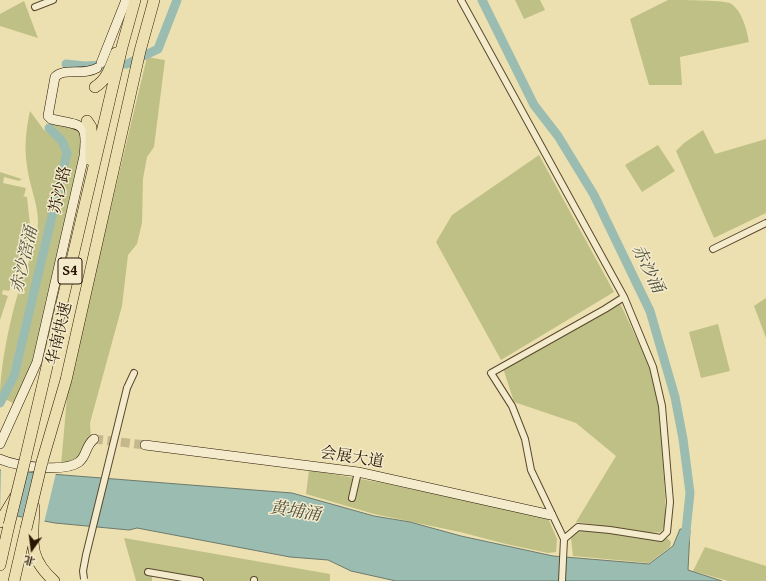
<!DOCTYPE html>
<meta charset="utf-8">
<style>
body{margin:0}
#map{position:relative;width:766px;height:581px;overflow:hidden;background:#ede0b0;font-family:"Gentium Book Plus","Noto Serif SC",serif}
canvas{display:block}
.north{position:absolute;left:12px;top:529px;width:40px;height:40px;-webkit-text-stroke:3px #f3ebcc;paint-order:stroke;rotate:194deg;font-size:11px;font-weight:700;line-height:16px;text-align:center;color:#291602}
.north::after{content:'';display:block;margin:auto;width:14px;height:18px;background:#291602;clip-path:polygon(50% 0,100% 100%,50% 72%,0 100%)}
</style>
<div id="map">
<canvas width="766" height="581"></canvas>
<div class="north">北</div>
</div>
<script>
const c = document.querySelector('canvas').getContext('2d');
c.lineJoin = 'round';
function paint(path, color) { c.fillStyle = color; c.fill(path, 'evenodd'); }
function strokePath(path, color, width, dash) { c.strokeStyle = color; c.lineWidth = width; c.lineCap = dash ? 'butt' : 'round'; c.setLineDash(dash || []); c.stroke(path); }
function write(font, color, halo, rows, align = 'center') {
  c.font = font + ' "Gentium Book Plus","Noto Serif SC",serif'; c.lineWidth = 3; c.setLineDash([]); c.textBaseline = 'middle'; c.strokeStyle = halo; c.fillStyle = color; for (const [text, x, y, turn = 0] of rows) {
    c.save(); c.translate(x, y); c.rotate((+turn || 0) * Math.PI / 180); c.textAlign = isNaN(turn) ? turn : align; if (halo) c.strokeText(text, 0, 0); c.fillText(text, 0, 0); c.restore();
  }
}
const green = new Path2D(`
 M515,0H540L545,10L524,19Z
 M668,0C684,0 717,0 730,3C742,10 747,30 749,42L680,57L682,85H649L630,19Z
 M24,1L38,38L0,26V14Z
 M147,57L165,60L154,147L147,157L143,179L142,223L137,244L128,255L122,306L90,423L91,439L79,460L61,465L68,386Z
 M30,111L44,130L55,137L64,152L10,374L0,397C0,367 10,319 19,290C26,267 37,247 38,222C38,203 29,185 27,166C24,147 26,129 30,111Z
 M49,121L81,130L82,156L31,373L15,404L5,399L20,365L70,158C69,133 55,137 49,121Z
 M703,130L715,154L766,139V213L714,238L676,151L684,143Z
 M658,145L675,171L642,192L625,165Z
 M539,155L614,292L501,360L436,242L452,215Z
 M0,172L22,179L19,181L4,177L3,183L26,188L24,196H21L27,197L30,225L26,250L9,291L3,290L2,294L8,296L0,320Z
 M766,298V338L754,306Z
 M620,303L649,365L659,404L665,495V525L661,532L651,533L576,522L616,456L576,423L514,402L503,368Z
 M718,324L730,371L701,378L689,332Z
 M309,470L383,483L548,518L557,539L556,552L548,553L506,544L460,532L374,514L306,494Z
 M578,528L659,539L667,538L671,542L670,547L649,563L573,556L571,538Z
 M124,538L330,574V581H182L152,576V581H136Z
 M705,547L766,566V581H728L693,571Z`);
const water = new Path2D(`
 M0,470L292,493L374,516L410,522L461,536L553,556L649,564L673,546L680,529L690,530L688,570L722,581H396L351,571L328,560L290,557L137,528L129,530L55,523L0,513Z`);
const pier = new Path2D(`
 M1,468L28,470L17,518L0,515Z
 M34,471L56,473L44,523L22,519Z`);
const river = new Path2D(`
 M482,0L534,105L558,136L594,195L650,311L675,397L683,439L690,493L685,540
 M66,64L85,66L127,64L158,49L177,0
 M0,403L14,376L67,153L62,141L49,128`);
const secondaryTunnel = new Path2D(`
 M94,439L145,445`);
const street = new Path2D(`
 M461,0L624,297L653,367L662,406L670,502L667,532L661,538L610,530L578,527L564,539
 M35,7L53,0
 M713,249L766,223
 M127,388L134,373
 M352,498L358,472
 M148,572L200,581
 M254,581V580
 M562,581L564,539L531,470L525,439L512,406L491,373L605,309L624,297`);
const secondary = new Path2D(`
 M101,63L126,0
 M0,444L37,362L84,156C88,121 82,126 51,119L48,116L55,77C64,67 84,76 97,68
 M145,445L358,472L551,515
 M0,459C16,466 64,473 79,462C87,456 85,446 94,439`);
const highway = new Path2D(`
 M95,87C107,80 111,66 116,53
 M87,121L91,127V160
 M25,460L122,47L135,0
 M42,462L66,380L140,51L154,0
 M34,507C33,540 27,557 54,581
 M0,522L15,497
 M0,565L9,525
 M14,581L26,529`);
const streetBridge = new Path2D(`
 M84,579L83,571L86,555L127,388`);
const highwayBridge = new Path2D(`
 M9,525L25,460
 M26,529L42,462`);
const shields = [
 [70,271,24]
];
const shieldNames = [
 ["S4",70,271]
];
const streetNames = [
 ["苏沙路",61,190,-77],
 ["华南快速",60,334,-77],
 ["会展大道",352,458,9]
];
const waterNames = [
 ["赤沙滘涌",25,260,-77],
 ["赤沙涌",647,269,64],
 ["黄埔涌",295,512,9]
];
paint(green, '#bfc086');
paint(water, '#9abcb1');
strokePath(water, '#6d7a6b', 1);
paint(pier, '#ede0b0');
strokePath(river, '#9abcb1', 9);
strokePath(secondaryTunnel, '#c6b88d', 9, [9, 4.5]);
strokePath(street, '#5a482e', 8);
strokePath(secondary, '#291602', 10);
strokePath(highway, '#291602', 12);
strokePath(street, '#f3ebcc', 6);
strokePath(secondary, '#f3ebcc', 9);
strokePath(highway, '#ede0b0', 11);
strokePath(streetBridge, '#5a482e', 8, []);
strokePath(highwayBridge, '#291602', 12, []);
strokePath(streetBridge, '#f3ebcc', 6);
strokePath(highwayBridge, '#ede0b0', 11);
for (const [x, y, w] of shields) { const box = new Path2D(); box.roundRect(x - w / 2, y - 13, w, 26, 3); c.fillStyle = '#f3ebcc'; c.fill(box); strokePath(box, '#291602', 1); }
write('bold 15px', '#291602', null, shieldNames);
write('16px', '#291602', '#f3ebcc', streetNames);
write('italic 17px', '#51503f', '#f3ebcc', waterNames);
</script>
